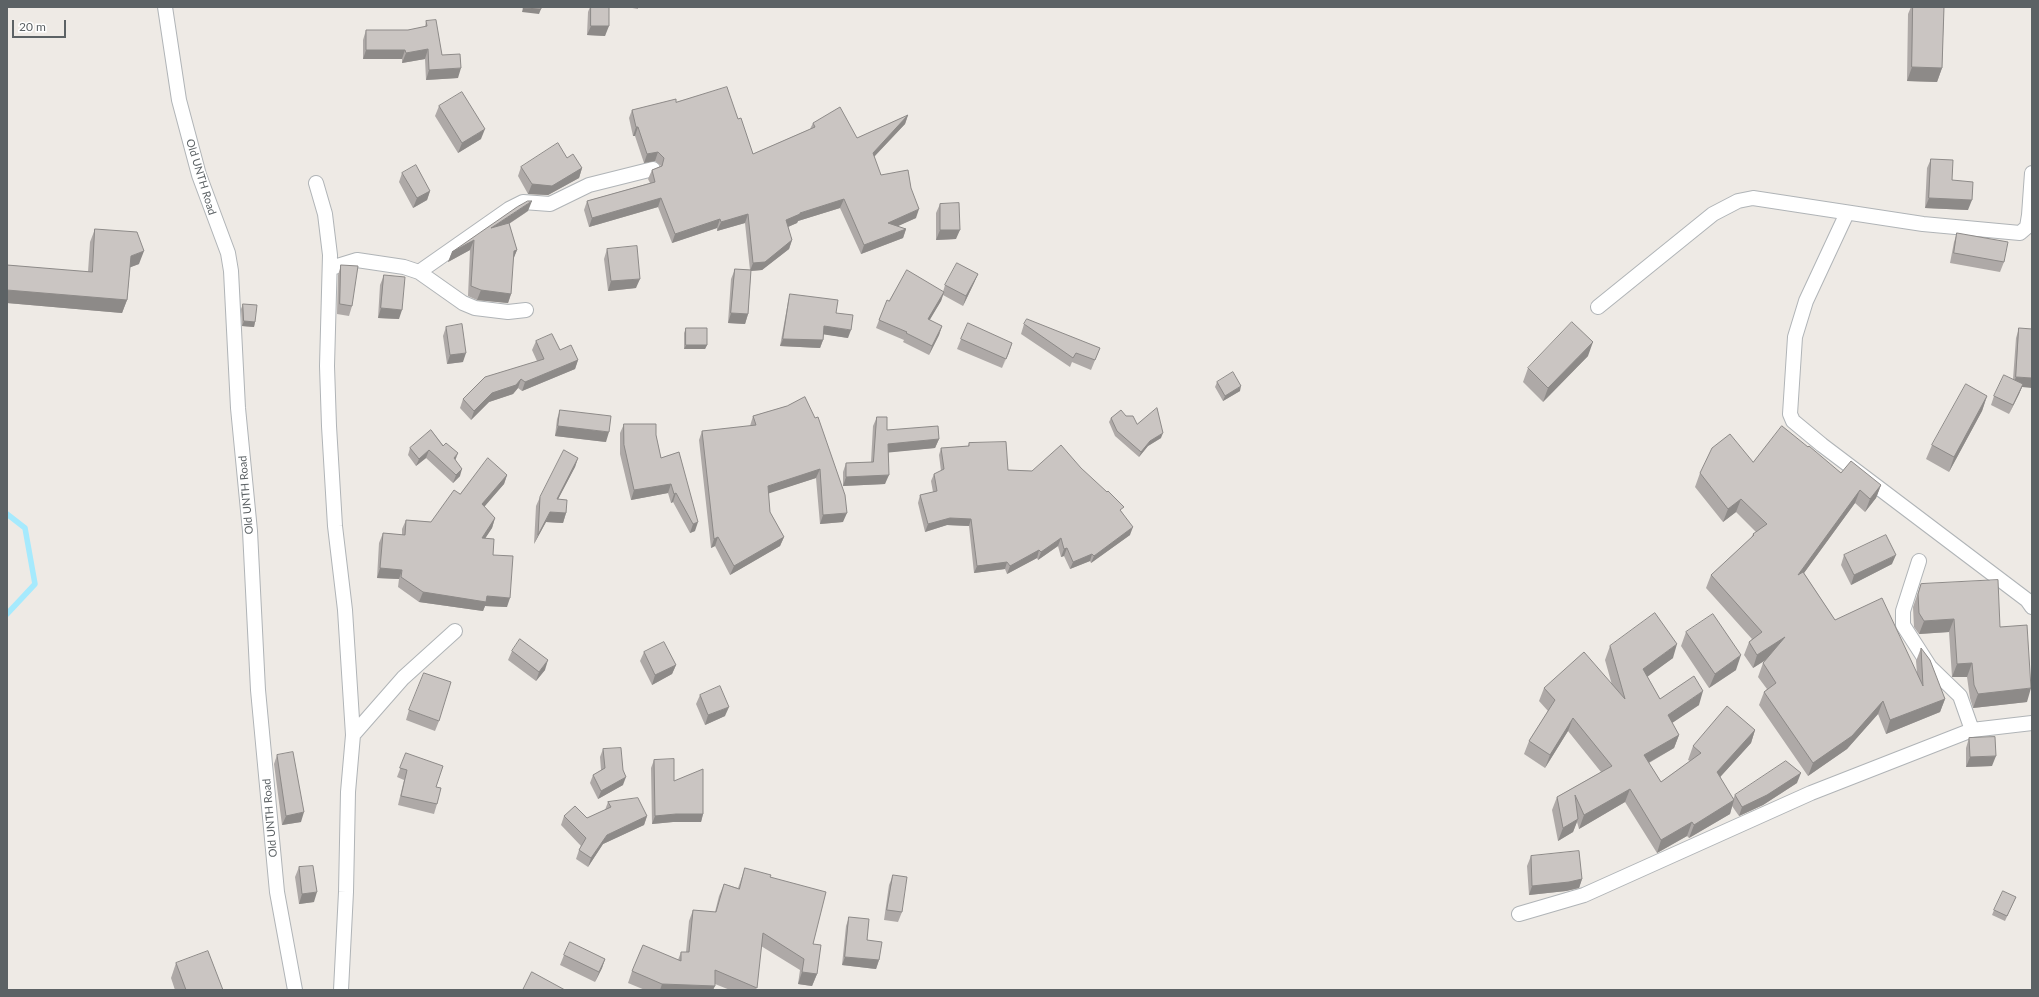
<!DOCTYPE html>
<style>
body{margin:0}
#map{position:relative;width:2039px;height:997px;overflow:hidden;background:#eeeae5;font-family:Lato,sans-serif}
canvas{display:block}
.frame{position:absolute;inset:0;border:8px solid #5c6265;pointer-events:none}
.scale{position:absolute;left:12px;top:20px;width:54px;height:18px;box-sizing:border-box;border:2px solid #5c6265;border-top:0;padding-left:5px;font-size:12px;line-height:14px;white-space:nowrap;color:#5c6265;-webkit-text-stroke:3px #fff;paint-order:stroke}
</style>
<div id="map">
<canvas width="2039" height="997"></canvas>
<div class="frame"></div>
<div class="scale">20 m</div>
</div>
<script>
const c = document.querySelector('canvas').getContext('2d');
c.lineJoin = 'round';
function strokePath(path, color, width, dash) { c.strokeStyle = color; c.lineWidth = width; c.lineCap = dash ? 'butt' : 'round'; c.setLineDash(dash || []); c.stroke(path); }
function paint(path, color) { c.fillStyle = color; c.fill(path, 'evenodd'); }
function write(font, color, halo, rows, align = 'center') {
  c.font = font + ' Lato,sans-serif'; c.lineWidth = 3; c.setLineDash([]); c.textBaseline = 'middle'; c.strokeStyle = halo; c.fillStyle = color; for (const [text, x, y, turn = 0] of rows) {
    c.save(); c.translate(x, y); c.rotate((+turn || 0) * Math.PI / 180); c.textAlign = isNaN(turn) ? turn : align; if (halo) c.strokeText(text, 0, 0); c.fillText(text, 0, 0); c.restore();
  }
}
const stream = new Path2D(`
 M7,514L25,528L35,584L7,614`);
const minor = new Path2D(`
 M165,7L179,100L199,175L228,253L231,271L238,408L250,531L258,690L277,892L295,990
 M316,183L325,214L330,255L327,366L329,426L335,526L345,610L353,735L348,792L346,892L341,990
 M1847,213L1806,301L1795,337L1790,414L1793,421L1822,445L2027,600L2032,607
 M331,268L357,260L404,267L419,272L463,303L475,308L508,312L526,310
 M419,272L509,209L523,202L550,204L589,185L653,169
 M1598,307L1713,214L1738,201L1753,198L1923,224L2020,233L2027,227L2029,215L2032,173
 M1919,561L1903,611V625L1930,667L1960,696L1972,730
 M353,735L403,678L455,631
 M1519,914L1584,895L1811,793L1972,730L2032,723`);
const wall = new Path2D(`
 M590,7H609L605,36L587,35L588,12Z
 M627,7H638V9Z
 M1911,7H1944L1942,68L1937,82L1907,81L1908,14Z
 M426,21L442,55L458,78L426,80L425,59L402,63V59H363V40L366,30H408L425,27Z
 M676,102L738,119L753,154L810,129L813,123L857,138L908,115L905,124L874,157L881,175L916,218L897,226L906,229L903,238L861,254L840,208L798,221L797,223L788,227L792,240L789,249L762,270L751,271L748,314L745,324L728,323L731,279L735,269L750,270L745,223L717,231V228L672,243L658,207L589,227L584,210L587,201L650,183L648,179L652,170L661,166L655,161L644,163L635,136H633L629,118L632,110Z
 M439,106L481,139L458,153L435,116Z
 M567,158L582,168L579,178L548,195L528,194L518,176L521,167Z
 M1931,159L1952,180L1968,210L1925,208L1927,168Z
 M402,173L430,191L427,200L413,208L399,182Z
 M940,204L956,239L936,240V213Z
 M528,211L509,224L517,250L513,259L511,294L508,303L477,300L468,296L470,250L448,262L452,252Z
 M95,229L139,264L130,267L127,300L122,313L7,303V265L88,272L90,242Z
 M1957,233L2004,262L2000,272L1950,263L1954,242Z
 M607,249L636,288L608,291L604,259Z
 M341,265L352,306L349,316L337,314L338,275Z
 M978,274L974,283L963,306L943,295L941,301L929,320L942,326L939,335L929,355L903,342L904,340L876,328L879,320L889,301L943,292L945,285Z
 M384,275L399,319L378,318L380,285Z
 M790,294L848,338L824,334L823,340L820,348L780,346L788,302Z
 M243,304L255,322L254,327L242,326L241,309Z
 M1024,324L1100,348L1091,370L1072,362L1070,367L1021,334Z
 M446,327L463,362L447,364L443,336Z
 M686,328L707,345L705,349H684V333Z
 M2019,328L2022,387L2019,394L2009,414L1991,405L1994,396L2013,379L2016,338Z
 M961,339L1012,343L1002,368L957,349Z
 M536,341L560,350L578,360L575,369L522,391L518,388L513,394L489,402L471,420L460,408L463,399L537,361L532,350Z
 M1588,356L1543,402L1523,382L1528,368Z
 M1217,382L1240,391L1223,401L1215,387Z
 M1987,396L1982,411L1949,472L1926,459L1932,445Z
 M805,397L843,522L820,524L816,478L768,493L770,512L784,537L780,546L730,575L715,546L711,548L699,440L702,431L750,426L753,416L787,406Z
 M560,410L606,442L555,436L557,419Z
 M1126,416L1137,424L1161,438L1148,446L1139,457L1115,436L1109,422L1111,418Z
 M877,417L887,430L939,439L935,448L888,452L885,484L843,486V472L846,463L871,462L873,426Z
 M624,424L656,435L661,458L679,452L695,531L690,533L673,502L671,503L668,493L631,500L620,454V433Z
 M431,430L455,460L460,476L453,483L426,458L416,466L408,455L410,448Z
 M969,443L1008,470L1032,471L1081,468L1122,512L1130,535L1091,563L1090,561L1070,569L1064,556L1061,557L1058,546L1038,560L1037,558L1007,574L1005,569L974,573L969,526L947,525L925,532L918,503L920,495L933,492L931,481L934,474L941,471L939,455L941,448L968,446Z
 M1808,447L1841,473L1881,485L1876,498L1865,512L1855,503L1804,573L1835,620L1917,673L1916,661L1921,648L1945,699L1940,712L1886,734L1878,714L1847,749L1808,776L1759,705L1764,692L1767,689L1758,677L1763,663L1767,659L1753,668L1744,655L1749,642L1752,639L1706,588L1711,575L1751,538L1753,534L1756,532L1736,512L1723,522L1695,487L1700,473L1753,462Z
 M578,458L575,467L558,499L566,513L563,523L546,522L534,544L536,506L540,497Z
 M507,475L504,484L484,506L495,518L492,528L485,538L493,555L507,607L485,606L483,611L419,602L398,587L399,579L377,578L379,543L383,533L402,535V529L406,520L431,522L460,494Z
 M1844,555L1892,564L1851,585L1841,565Z
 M1921,584L2000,627L2027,702L1973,708L1970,698L1967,677H1952L1949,632L1919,634L1914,627L1913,607Z
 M1686,632L1736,670L1709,688L1681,646Z
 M1610,646L1673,658L1647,676L1660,699L1699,705L1672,723L1679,735L1674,748L1649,763L1661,782L1690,761L1688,760L1693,746L1755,730L1751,743L1720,777L1733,799L1735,795L1797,783L1763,805L1739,816L1732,806L1730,814L1689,838L1687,836L1657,853L1625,802L1579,829L1577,822L1573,832L1558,841L1552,810L1557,797L1601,772L1568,731L1545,768L1524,754L1529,741L1548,711L1539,701L1544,688L1612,685L1605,660Z
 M512,651L545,670L536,681L508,660Z
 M644,652L676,665L672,674L652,685L640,661Z
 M700,695L725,716L705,725L696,704Z
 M409,710L439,721L435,731L406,720Z
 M1969,738L1992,766L1966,767V748Z
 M603,749L623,785L598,799L590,783L593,775L601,770L600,757Z
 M406,753L436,787L437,804L434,814L398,805L404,780L397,777Z
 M277,755L301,822L282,825L274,764Z
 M654,760L674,781L703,814L701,822H673L652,824L651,768Z
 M608,802L647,816L644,825L603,844L588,867L576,859L579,850L581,846L561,825L564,816L587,818L605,810Z
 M1531,856L1582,879L1579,888L1566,891L1529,895L1527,866Z
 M299,867L314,902L299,904L295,877Z
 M745,868L770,877L813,944L817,974L812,986L798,984L800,970L761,946L756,990H730L715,984L713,990H645L628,983L632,971L678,960L681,952H686L689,921L693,910L715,912L719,896L724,884L738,888Z
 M893,875L902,912L898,922L884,920L889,885Z
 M2016,897L2005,921L1992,915L1994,910Z
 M849,917L867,940L879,960L876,969L842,965L846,926Z
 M564,955L605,959L602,968L595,982L560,965Z
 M176,963L223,990H175L171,978Z`);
const shadedWall = new Path2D(`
 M523,8L541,9L539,14L522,12Z
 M591,26H609L605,36L587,35Z
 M428,49L425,59L402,63L406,53Z
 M366,50H405L402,59H363Z
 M1912,67L1942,68L1937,82L1907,81Z
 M461,68L458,78L426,80L429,70Z
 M908,115L905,124L869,162L873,153Z
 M636,127H638L635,136H633Z
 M485,129L481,139L458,153L462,143Z
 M658,152L655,161L644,163L647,154Z
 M582,168L579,178L548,195L528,194L532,184Z
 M430,191L427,200L413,208L417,198Z
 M661,198L658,207L589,227L592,218Z
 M1929,198L1972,200L1968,210L1925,208Z
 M844,199L840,208L798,221L797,223L783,229L786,220L800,213Z
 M532,201L528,211L487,238L491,228Z
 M919,209L916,218L885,232L888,223Z
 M748,214L745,223L717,231L721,222Z
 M720,219L717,228L672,243L675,234Z
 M906,229L903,238L861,254L864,245Z
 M940,230H960L956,239L936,240Z
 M474,240L470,250L448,262L452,252Z
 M792,240L789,249L762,270L750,271L753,263Z
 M517,250L513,260L514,251Z
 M144,251L139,264L126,269L131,256Z
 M978,274L974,283L963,306L966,296Z
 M640,279L636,288L608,291L611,281Z
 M7,290L127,300L122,313L7,303Z
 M481,290L511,294L508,303L477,300Z
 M944,292L941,301L925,328L928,319Z
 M381,308L402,310L399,319L378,318Z
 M731,313L748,314L745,324L728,323Z
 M244,321L255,322L254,327L242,326Z
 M824,326L851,330L848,338L821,334Z
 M942,326L939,335L929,355L932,346Z
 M783,339L823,340L820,348L780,346Z
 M1593,342L1588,356L1543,402L1548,388Z
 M1012,343L1009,353L1002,368L1006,359Z
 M686,345H707L705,349H684Z
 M466,353L463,362L447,364L450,355Z
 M578,360L575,369L522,391L525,382Z
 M2016,377L2032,378V388L2022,387L2019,394L2009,414L2013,405L2012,386Z
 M521,379L518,388L513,394L489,402L471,420L474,411L492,393Z
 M1241,386L1240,391L1223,401L1225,396Z
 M1987,396L1982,411L1949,472L1954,457Z
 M558,426L609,432L606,442L555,436Z
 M1163,433L1161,438L1148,446L1139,457L1141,452L1150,441Z
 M939,439L935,448L884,453L888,444Z
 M429,450L426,458L416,466L419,459Z
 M458,453L455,461L454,458Z
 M578,458L575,467L553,509L557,499Z
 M462,469L460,476L453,483L456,475Z
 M820,469L816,478L764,495L768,486Z
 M507,475L504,484L479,513L482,504Z
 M889,475L885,484L843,486L846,477Z
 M671,484L668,493L631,500L634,490Z
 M1881,485L1876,498L1865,512L1870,499Z
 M1860,490L1855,503L1793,588L1798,575Z
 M676,493L673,502L671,503L674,494Z
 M1741,499L1736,512L1723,522L1728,509Z
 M550,512L566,513L563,523L546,522L534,544L538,535Z
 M847,513L843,522L820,524L823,515Z
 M495,518L492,528L479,548L482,538Z
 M950,518L971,519L969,526L947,525L925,532L928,524Z
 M698,522L695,531L690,533L693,524Z
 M1133,527L1130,535L1091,563L1094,556Z
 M718,537L715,546L711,548L714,539Z
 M784,537L780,546L730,575L734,566Z
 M1061,538L1058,546L1038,560L1041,552Z
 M1067,548L1064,556L1061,557L1064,549Z
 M1039,550L1037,558L1007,574L1010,566Z
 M1092,554L1090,561L1070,569L1073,562Z
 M1896,555L1892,564L1851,585L1854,575Z
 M1007,562L1005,569L974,573L977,566Z
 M380,568L402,570L399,579L377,578Z
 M423,592L487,596L510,598L507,607L485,606L483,611L419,602Z
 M1954,619L1949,632L1919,634L1924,621Z
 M1785,637L1780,651L1753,668L1757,655Z
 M1677,644L1673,658L1639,683L1643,669Z
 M1741,655L1736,670L1709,688L1715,674Z
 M548,660L545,670L536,681L539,672Z
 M1972,663L1967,677H1952L1957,664Z
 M676,665L672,674L652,685L655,675Z
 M2031,688L2027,702L1973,708L1978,694Z
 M1703,691L1699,705L1663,729L1668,715Z
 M1945,699L1940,712L1886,734L1890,720Z
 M1883,701L1878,714L1847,749L1808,776L1813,763Z
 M729,707L725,716L705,725L708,715Z
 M1573,718L1568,731L1545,768L1550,755Z
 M1755,730L1751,743L1712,786L1717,772Z
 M1679,735L1674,748L1639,768L1644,755Z
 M1996,756L1992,766L1966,767L1970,757Z
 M1801,773L1797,783L1763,805L1739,816L1742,807Z
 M626,777L623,785L598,799L601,791Z
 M1630,789L1625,802L1579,829L1584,815Z
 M1734,800L1730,814L1689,838L1694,825Z
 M304,812L301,822L282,825L286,816Z
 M676,814H703L701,822H673L652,824L655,816Z
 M647,816L644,825L603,844L588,867L591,858L607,835Z
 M1578,819L1573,832L1558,841L1563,828Z
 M1692,822L1687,836L1657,853L1661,840Z
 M1582,879L1579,888L1566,891L1529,895L1532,886Z
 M317,892L314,902L299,904L302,894Z
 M845,957L879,960L876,969L842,965Z
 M605,959L602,968L595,982L599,972Z
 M802,972L817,974L812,986L798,984Z
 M662,984L715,986L713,990H660Z`);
const building = new Path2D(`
 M523,7H541V9L523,8Z
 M591,7H609V26H591Z
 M1913,7H1944L1942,68L1912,67Z
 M436,20L442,55L460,54L461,68L429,70L428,49L406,53L405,50H366V30H408L427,26L426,21Z
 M727,87L738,119L741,118L753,154L815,127L813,123L840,107L857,138L908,115L873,153L881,175L908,170L911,188L919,209L888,223L906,229L864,245L844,199L800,213V214L786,220L792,240L765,262L753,263L748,214L721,222L720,219L675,234L661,198L592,218L587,201L655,182L652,170L662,166L664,158L658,152L647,154L638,127H636L632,110L676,99V102Z
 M462,92L485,129L462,143L439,106Z
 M558,143L567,158L573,154L582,168L552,186L532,184L521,167Z
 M1931,159L1953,160L1952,180L1973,182L1972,200L1929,198Z
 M416,165L430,191L417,198L402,173Z
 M528,201H532L491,228L509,223L517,250L514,251L511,294L481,290L471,286L474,240L452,252L517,207Z
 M959,203L960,230H940V204Z
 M95,229L137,232L144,251L131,256L127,300L7,290V265L92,272Z
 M1957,233L2008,242L2004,262L1954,253Z
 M637,246L640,279L611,281L607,249Z
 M957,263L978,274L966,296L945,285Z
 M341,265L358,266L352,306L340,304Z
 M735,269L751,270L748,314L731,313Z
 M907,270L944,292L928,319L942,326L932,346L906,333L907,332L879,320L887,300L889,301Z
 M384,275L405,277L402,310L381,308Z
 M790,294L838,300L836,313L853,315L851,330L824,326L823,340L783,339Z
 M243,304L257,305L255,322L244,321Z
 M1027,319L1100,348L1095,360L1076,353L1073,358L1024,324Z
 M1572,322L1593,342L1548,388L1528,368Z
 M968,323L1012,343L1006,359L961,339Z
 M462,324L466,353L450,355L446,327Z
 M686,328H707V345H686Z
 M2019,328L2032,329V378L2016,377Z
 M552,334L560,350L571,345L578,360L525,382L521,379L516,385L492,393L474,411L463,399L485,377L544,359L536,341Z
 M1233,372L1241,386L1225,396L1217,382Z
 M2004,375L2023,384L2013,405L1994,396Z
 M1966,384L1987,396L1954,457L1932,445Z
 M805,397L815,418L818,417L845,495L847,513L823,515L820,469L768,486L770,512L784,537L734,566L718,537L714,539L702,431L756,425L753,416L787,406Z
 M1157,408L1163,433L1150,441L1141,452L1117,431L1111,418L1121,410L1126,416H1133L1137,424Z
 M560,410L611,416L609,432L558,426Z
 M877,417H887V430L938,426L939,439L888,444L889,475L846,477V463L873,462Z
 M624,424H656V435L661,458L679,452L698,522L693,524L676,493L674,494L671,484L634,490L624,445Z
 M1782,426L1808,447L1809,446L1841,473L1851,461L1881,485L1870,499L1860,490L1798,575L1803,572L1835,620L1882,598L1923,686L1921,648L1930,660L1945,699L1890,720L1883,701L1852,736L1813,763L1764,692L1776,683L1763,663L1785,637L1757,655L1749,642L1762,632L1711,575L1754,535L1753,534L1767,524L1741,499L1728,509L1700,473L1712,448L1730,434L1753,462Z
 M431,430L443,446L446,443L458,453L454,458L462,469L456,475L429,450L419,459L410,448Z
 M1006,442L1008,470L1032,471L1061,445L1081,468L1107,492L1108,491L1124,507L1120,510L1133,527L1094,556L1092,554L1073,562L1067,548L1064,549L1061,538L1041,552L1039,550L1010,566L1007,562L977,566L971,519L950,518L928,524L920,495L937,491L934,474L944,469L941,448L969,446V443Z
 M564,450L578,458L557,499L567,500L566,513L550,512L538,535L540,497Z
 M488,458L507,475L482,504L495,518L482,538L494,539L493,555L513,556L510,598L487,596L486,602L423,592L401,577L402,570L380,568L383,533L405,535L406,520L431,522L454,490L460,494Z
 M1886,535L1896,555L1854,575L1844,555Z
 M1998,580L2000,627L2027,625L2031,688L1978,694L1974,685L1972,663L1957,664L1954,619L1924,621L1919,613L1918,594L1921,584Z
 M1655,613L1677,644L1643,669L1660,699L1694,676L1703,691L1668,715L1679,735L1644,755L1661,782L1701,753L1693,746L1727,706L1755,730L1717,772L1734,800L1694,825L1692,822L1661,840L1630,789L1584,815L1575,795L1578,819L1563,828L1557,797L1612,766L1573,718L1550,755L1529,741L1555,700L1544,688L1584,652L1625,699L1610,646Z
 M1713,614L1741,655L1715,674L1686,632Z
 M520,639L548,660L539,672L512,651Z
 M664,642L676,665L655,675L644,652Z
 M424,673L451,682L439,721L409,710Z
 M720,686L729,707L708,715L700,695Z
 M1995,737L1996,756L1970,757L1969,738Z
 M621,748L623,770L626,777L601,791L593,775L605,768L603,749Z
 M293,752L304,812L286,816L277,755Z
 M406,753L443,766L436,787L441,788L437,804L401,796L407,770L400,768Z
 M674,759V781L703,769V814H676L655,816L654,760Z
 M1786,761L1801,773L1767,795L1742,807L1735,795Z
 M638,798L647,816L607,835L591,858L579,850L586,838L564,816L575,806L587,818L611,807L608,802Z
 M1579,851L1582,879L1569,882L1532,886L1531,856Z
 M313,866L317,892L302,894L299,867Z
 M745,868L771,875L770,877L826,892L813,944L821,945L817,974L802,972L804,959L763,933L757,988L715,970V986L662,984L632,971L643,945L681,961V952H689L693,910L716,912L724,884L739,889Z
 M893,875L907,877L902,912L887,910Z
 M2003,891L2016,897L2007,916L1994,910Z
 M849,917L869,919L867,940L882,942L879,960L845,957Z
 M570,942L605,959L599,972L564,955Z
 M208,951L223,990H186L176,963Z
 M532,972L565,990H523Z`);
const streetNames = [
 ["Old UNTH Road",201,177,73],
 ["Old UNTH Road",246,495,-95],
 ["Old UNTH Road",270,818,-95]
];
strokePath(stream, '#a6eafd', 5.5);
strokePath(minor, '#b0b4b7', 16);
strokePath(minor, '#fff', 14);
paint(wall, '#aea9a7');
paint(shadedWall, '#8d8a88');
paint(building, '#cac5c2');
strokePath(building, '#8d8a88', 1);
write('11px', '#5c6265', '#fff', streetNames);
</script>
